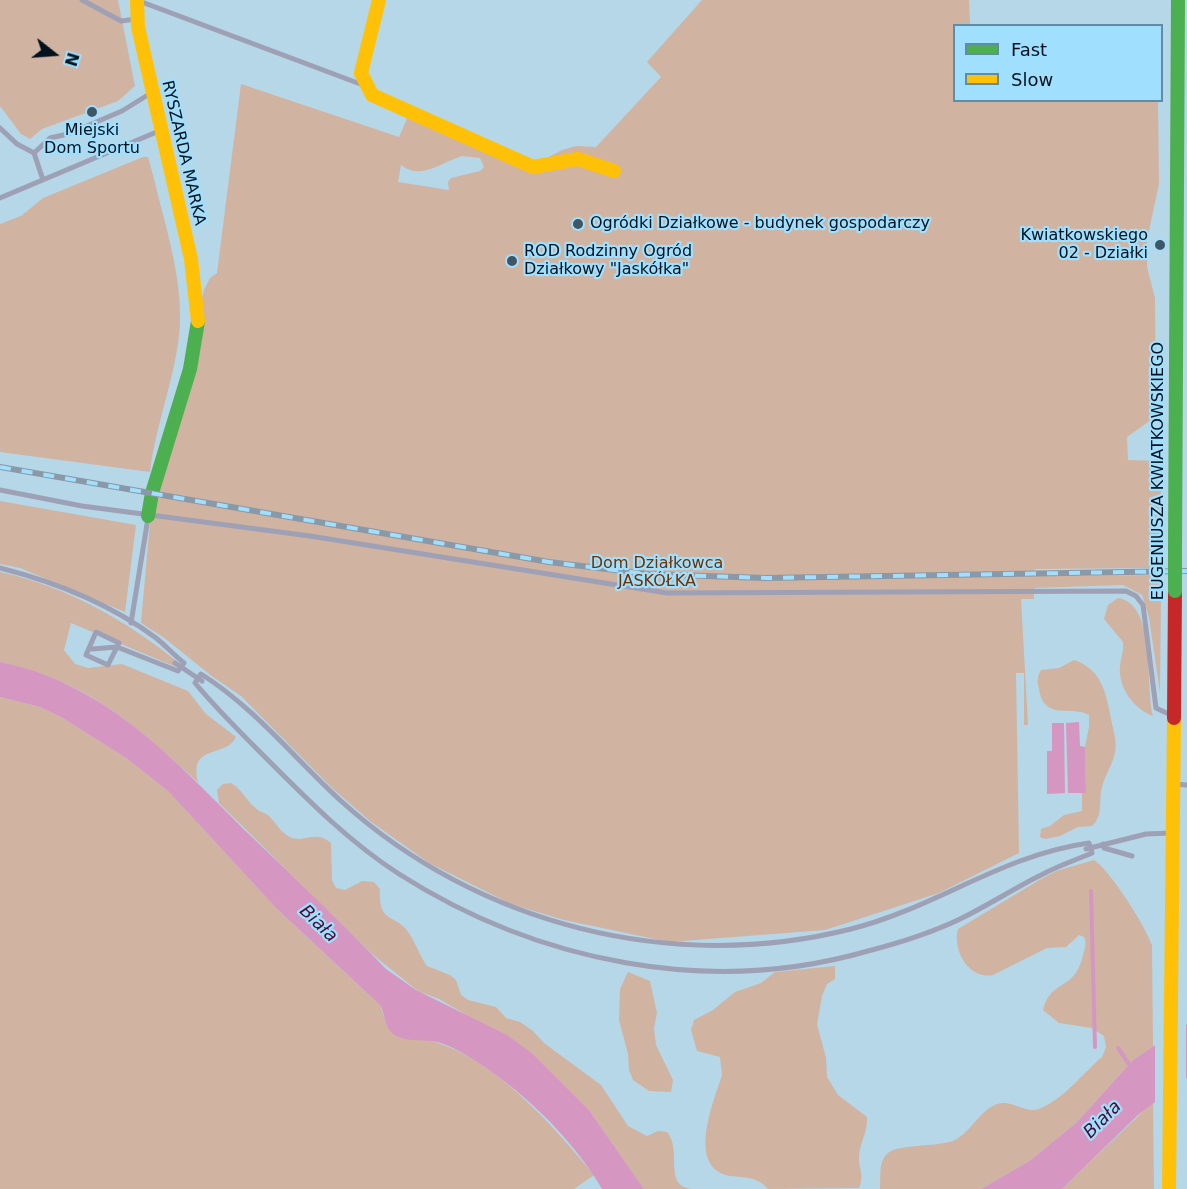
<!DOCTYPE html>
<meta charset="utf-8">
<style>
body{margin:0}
#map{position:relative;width:1187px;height:1189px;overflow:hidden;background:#b5d7e8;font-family:"DejaVu Sans",sans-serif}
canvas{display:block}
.legend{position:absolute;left:953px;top:24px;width:210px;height:78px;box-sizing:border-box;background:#a0dffd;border:2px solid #608da3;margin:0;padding:8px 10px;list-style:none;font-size:18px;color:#00121d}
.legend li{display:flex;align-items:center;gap:12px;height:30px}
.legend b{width:30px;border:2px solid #608da3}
.north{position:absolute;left:24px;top:24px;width:60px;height:60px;-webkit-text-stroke:4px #a0dffd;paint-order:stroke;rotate:107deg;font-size:16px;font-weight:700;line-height:24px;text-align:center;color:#00121d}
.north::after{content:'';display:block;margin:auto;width:21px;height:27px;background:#00121d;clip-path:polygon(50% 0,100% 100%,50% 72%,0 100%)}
</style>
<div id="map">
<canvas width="1187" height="1189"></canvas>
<ul class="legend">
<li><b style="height:8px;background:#4caf50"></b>Fast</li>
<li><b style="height:8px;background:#ffc107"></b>Slow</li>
</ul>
<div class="north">N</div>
</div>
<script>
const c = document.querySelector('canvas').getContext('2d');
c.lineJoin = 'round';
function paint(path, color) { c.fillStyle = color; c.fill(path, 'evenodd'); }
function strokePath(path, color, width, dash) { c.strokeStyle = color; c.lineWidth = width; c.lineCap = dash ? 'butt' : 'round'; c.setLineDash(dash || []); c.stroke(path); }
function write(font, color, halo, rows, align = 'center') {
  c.font = font + ' "DejaVu Sans",sans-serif'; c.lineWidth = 4.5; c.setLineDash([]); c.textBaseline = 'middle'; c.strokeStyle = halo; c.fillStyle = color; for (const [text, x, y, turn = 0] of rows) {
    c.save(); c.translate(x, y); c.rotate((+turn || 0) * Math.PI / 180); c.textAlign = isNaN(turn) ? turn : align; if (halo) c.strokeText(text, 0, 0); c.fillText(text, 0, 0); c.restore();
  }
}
const green = new Path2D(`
 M0,0H118L135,86L118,101L42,129L30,139L21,134L0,106Z
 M702,0H969L970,24L1105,25L954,26V100L1158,101L1159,184L1147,240V267L1155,298L1156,410L1148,422L1127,437L1128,460L1162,461L1158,568L1035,569L1034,576L1157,575L1161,596L1160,693L1149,617L1142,595L1123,585L1034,588V599H1021L1028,725H1024V673H1016L1019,853L939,893L825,930L669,942L564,920L511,904L429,863L370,821L332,788L241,696L213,677L163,637L141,623L150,522H153L157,498H160L161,493L158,492L204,290L210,278L217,273L241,84L399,137L410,112L539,162L562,150L576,146L596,147L661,77L647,62ZM462,156L480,158L484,167L480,171L451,178L448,182L449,190L398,182L401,165C422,181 441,162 462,156Z
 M143,157H148L153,175C164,222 182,274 180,324C177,374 156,422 150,472L0,452V224L21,216L43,198Z
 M0,501L136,525L125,612L20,568L0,564Z
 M0,572C66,586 127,621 179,663L176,667L71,623L64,650L75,664L88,668L122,664L188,691L206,714L236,737C225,759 189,743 198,782C130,721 92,684 0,662Z
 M1118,598C1157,604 1145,686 1153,716C1134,709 1118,688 1120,666C1121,657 1124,651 1123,642L1104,619L1108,605Z
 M1074,660C1104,670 1107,698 1112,724C1114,734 1117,741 1115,752C1113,764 1105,775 1102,787C1098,801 1104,815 1092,826L1078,827L1060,836L1045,839L1040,837L1041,829L1050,826L1064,815L1082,811V793H1086L1085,747L1089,727V715C1073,705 1044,722 1039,689C1037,681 1037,677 1041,670L1059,668Z
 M0,697L40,707L61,717L126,758L168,791L281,913L380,1005L387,1026C412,1036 442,1042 464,1054C517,1084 556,1130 594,1175L574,1189H0Z
 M231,783C243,790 247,802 258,810C262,813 267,813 270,817C277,824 280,832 290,837C304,844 314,829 331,843L332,880L336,888L345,890L362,881L374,882L380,889C378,925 396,913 409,933C416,944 420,956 427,966L450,975L456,980L461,995L468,1000L496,1007L506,1018L520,1022L533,1031L544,1043L601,1085L628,1126L647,1136L658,1131L667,1132C683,1151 662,1187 693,1189H644L589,1110L533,1054L439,999L418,991L372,954L219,803L217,790L223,784Z
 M1094,860C1110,870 1146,927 1152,945L1153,1047L1133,1060L1077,1122L1031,1160L981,1189H880C881,1177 878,1163 887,1154C896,1144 936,1147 953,1141C972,1133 982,1104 1003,1103C1015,1103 1028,1113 1039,1109C1064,1099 1082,1074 1102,1057L1106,1047L1104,1036L1092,1028L1059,1023L1043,1010C1051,978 1075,992 1083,955C1085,948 1087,944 1084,937L1079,935L1066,947L1047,948L993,975C969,980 952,950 958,929L1041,879L1056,871Z
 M835,966V979L827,984L822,996L817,1024L826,1058L827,1077L838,1095L867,1117C868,1132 860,1142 859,1155C858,1168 865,1175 859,1188L768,1189C757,1176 746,1178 730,1176C686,1168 713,1103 722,1075L720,1057L697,1051L691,1030L694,1020L713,1010L735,992L761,983L775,972Z
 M628,972L650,981L657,1013L654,1028L656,1045L673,1080L671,1092L649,1091L633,1080L629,1070L628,1054L619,1020L620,989Z
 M1153,1102L1154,1189H1062Z`);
const water = new Path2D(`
 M0,662C111,685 176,763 253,838C298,881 343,924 386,969L416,990L507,1035L533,1054L589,1110L644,1189H602C571,1136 519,1087 466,1055C458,1050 446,1044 437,1042C421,1038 396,1045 387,1026C384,1019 384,1012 380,1005L278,910L168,791L126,758L61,717L40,707L0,697Z
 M1079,722L1080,746L1085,747L1086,793H1068L1066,723Z
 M1052,723H1064L1065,793L1047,794V751H1052Z
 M1187,1024V1078L1138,1115L1062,1189H981L1031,1160L1077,1122L1133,1060Z`);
const pier = new Path2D(`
 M1186,1021V1082L1155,1105V1042Z`);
const stream = new Path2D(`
 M1091,891L1095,1047
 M1118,1048L1129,1064`);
const lane = new Path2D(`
 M82,0L121,21L136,19
 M139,1L363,85
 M0,128L17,144L34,153L43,180
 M34,153L50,138L68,134L122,111L151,93
 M0,198L159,131
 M0,490L82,506L310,536L667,593L1126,591L1136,596L1143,605L1156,708L1173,716
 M0,568C55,582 110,604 156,638C166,646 174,655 184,663L178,671L117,647L92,649
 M131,623L148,518
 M96,632L119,643L108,665L86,655Z
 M175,663L202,681
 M201,674C255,708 294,758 341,801C478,925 672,974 851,929C935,908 1002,855 1089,843L1092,853C1076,860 1060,865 1045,873C1016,887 989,905 960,919C931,933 899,943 868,951C709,997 537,962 399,874C346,840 302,794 258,750C236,728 215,707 195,683Z
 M1174,784L1187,785
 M1103,844L1104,848L1132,856
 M1086,849L1146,834L1171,833`);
const fast = new Path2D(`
 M148,516L152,493L190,369L198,321
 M1175,550L1178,0`);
const slow = new Path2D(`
 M137,0L138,27L191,259L198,321
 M379,0L361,73L372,95L533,167L578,159L614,171
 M1169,1189L1174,718`);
const jam = new Path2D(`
 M1174,718L1175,591`);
const rail = new Path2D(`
 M0,467L549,562L647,574L765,578L1187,571`);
const fastBridge = new Path2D(`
 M1175,550V591`);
const markers = [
 [92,112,6,"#3f5764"],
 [578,224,6,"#3f5764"],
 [1160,245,6,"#3f5764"],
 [512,261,6,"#3f5764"]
];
const poiNames = [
 ["Miejski",92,131,"center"],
 ["Dom Sportu",92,149,"center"],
 ["Ogródki Działkowe - budynek gospodarczy",590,224],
 ["Kwiatkowskiego",1148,236,"right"],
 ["02 - Działki",1148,254,"right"],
 ["ROD Rodzinny Ogród",524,252],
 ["Działkowy \"Jaskółka\"",524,270]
];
const streetNames = [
 ["RYSZARDA MARKA",183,153,77],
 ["EUGENIUSZA KWIATKOWSKIEGO",1159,471,-90]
];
const parkNames = [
 ["Dom Działkowca",657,564],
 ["JASKÓŁKA",657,582]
];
const waterNames = [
 ["Biała",318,924,44],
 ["Biała",1103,1120,-45]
];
paint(green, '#d1b3a1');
paint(water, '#d597c2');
paint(pier, '#b5d7e8');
strokePath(stream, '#d597c2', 4);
strokePath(lane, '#9ea1b5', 5);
strokePath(fast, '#4caf50', 14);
strokePath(slow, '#ffc107', 14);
strokePath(jam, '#c62828', 14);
strokePath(rail, '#8a99a8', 6);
strokePath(rail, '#a0dffd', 4, [11]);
strokePath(fastBridge, '#4caf50', 14);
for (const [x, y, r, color] of markers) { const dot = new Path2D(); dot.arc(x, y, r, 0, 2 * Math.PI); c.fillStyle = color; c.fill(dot); strokePath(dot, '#a0dffd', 2); }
write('16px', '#00121d', '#a0dffd', poiNames, 'left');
write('16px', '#00121d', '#a0dffd', streetNames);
write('16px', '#6f3102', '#a0dffd', parkNames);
write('italic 18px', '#4c0b32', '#a0dffd', waterNames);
</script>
